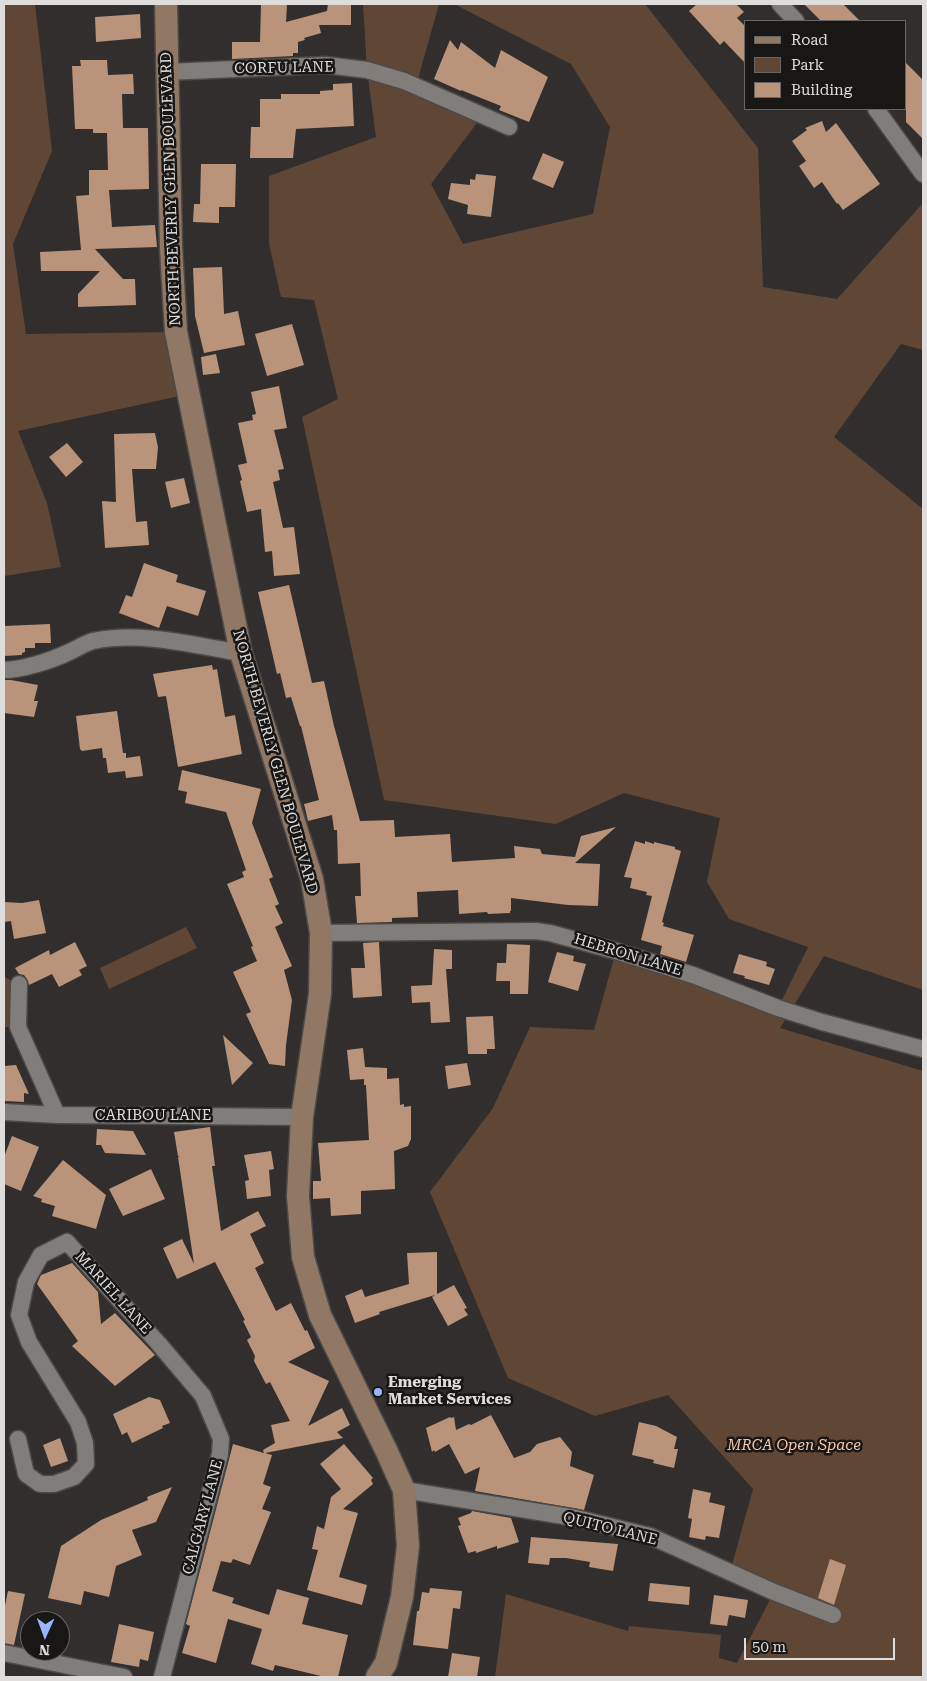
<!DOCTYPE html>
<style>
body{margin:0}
#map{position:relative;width:927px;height:1681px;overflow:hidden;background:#312e2d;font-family:"Roboto Serif",serif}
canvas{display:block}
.frame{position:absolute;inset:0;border:5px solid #dedddc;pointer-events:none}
.legend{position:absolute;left:744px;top:20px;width:162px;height:90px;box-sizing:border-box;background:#181716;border:1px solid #676665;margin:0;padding:6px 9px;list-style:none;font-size:15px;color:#dedddc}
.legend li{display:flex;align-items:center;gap:10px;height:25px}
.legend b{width:25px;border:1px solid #676665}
.north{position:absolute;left:20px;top:1611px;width:50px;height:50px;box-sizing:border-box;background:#181716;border:1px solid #676665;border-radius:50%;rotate:182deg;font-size:14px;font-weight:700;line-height:20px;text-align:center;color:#dedddc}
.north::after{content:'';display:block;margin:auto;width:18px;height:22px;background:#97b6fd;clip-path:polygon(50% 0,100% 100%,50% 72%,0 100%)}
.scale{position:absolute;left:744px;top:1638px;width:151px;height:22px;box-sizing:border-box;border:2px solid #dedddc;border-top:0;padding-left:6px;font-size:15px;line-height:18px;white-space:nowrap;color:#dedddc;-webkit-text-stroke:4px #181716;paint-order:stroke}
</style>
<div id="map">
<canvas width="927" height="1681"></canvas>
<div class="frame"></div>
<ul class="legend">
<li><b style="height:6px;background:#907864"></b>Road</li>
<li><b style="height:14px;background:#604735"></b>Park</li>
<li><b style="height:14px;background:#b9947b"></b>Building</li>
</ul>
<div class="north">N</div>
<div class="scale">50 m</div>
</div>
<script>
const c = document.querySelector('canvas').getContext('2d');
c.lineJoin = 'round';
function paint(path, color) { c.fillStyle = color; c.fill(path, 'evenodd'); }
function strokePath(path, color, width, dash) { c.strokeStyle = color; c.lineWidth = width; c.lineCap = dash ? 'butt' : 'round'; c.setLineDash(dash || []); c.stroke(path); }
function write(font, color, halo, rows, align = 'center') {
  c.font = font + ' "Roboto Serif",serif'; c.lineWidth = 5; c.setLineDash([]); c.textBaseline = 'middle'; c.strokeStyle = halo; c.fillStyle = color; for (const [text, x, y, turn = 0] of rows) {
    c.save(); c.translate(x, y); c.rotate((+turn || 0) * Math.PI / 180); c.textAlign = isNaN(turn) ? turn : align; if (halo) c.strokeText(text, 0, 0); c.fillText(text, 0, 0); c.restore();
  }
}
const green = new Path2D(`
 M4,4H35L52,151L13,244L26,334L176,332L189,394L18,431L47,503L61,567L4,576Z
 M363,4H439L416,86L483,115L431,184L463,244L593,214L610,127L571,64L454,4H645L758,148L763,287L837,299L923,203V350L901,344L834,437L923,509V990L824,956L780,1028L923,1071V1677H495L506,1594L628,1631L629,1626L721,1635L719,1658L737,1663L774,1592L730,1572L753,1489L668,1395L595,1416L508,1378L430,1192L493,1108L530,1027L594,1030L616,951L778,1008L808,947L729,919L707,882L720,818L624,793L556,824L384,800L302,417L338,399L314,300L281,297L269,244V176L376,137L367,70Z
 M186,927L197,948L109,989L100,968Z
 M4,977L19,984L18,1027H4Z`);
const building = new Path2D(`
 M261,4H287L286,22L327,11L328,4H351V25H319L321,33L304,38L305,40L298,42V53H293V56L232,59V42H260Z
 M697,4H736L744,12L737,18L746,27V64L724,41L720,45L689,11Z
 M804,4H843L860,21H821Z
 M140,14L141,38L96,42L95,17Z
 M450,40L458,50L461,42L495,68L501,50L548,77L529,122L499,110L501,106L461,90V91L434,79Z
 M80,60H107L108,75L133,74L134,94H122L123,128H148L149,189L109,190L112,227L155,225L157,247L95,249L123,279H135L136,305L78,307V294L100,271H41L40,252L81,250L76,196L89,195V170H108L107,133H93V129H75L72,66H81Z
 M906,63L923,80V139L906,122Z
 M352,83L354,126L296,129L293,158H250L251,127H260V99H281V94H320V91L333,90V84Z
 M822,121L826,132L836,123L880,184L843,210L838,203L837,204L822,182L814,188L799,166L806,161L792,141L807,130L805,128Z
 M543,153L564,162L553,188L532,179Z
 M201,164H236L235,207H219V223L193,222L194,204H200Z
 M476,174L496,176L491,217L467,214L468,205L448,199L451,183L470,185V179L475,180Z
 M222,267L224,314L238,311L245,345L204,353L195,316L193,268Z
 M292,324L304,365L267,376L255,334Z
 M216,354L220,373L203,375L201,357Z
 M279,386L287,428L274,430L284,469L278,470L280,480L273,482L283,528L294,527L300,574L274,576L272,551L265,552L261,509L247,512L240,481L242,480L238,465L247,463L238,423L253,420L252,415L256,414L251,392Z
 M155,433L158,447L156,469H132L136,522L147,521L149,545L105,548L102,501L116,502L114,434Z
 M67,443L83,462L66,477L49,457Z
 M184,478L190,503L171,508L165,482Z
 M144,563L178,575L176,582L206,591L198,616L167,606L159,628L119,613L126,595L132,597Z
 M289,585L312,683L324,681L334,726L360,821L394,820L395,837L450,834L452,862L515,858L514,846L540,849L542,854L575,857L581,836L616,827L575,863L600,864L598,906L568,905L511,898V911H510V913L488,914L487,912L459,914L458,890L417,892L418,917L392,918V922L357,923L355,896H361L360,863L338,864L337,830H334L332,815L308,821L304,804L319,800L301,726H300L291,697L286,698L280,673L277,674L258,592Z
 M50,624L51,643H35V648H25V652L22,653V655L4,656V626Z
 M212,665L213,670L217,669L225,717L235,715L242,754L178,767L166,696L158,697L153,674Z
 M4,680H11L38,685L34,701H38L34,717L4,713Z
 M117,711L123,753H126V758L140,756L143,776L126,778L125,771L108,773L106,758H103L102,748L82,751L80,749L76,716Z
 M182,770L261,789L252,823L273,877L269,879L279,904L275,906L283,923L275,927L292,966L284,970L292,1000L286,1045L285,1066L269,1064L246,1014L251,1012L233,972L257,961L251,947L253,946L227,884L244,877L242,872L246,870L226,812L185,803L187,792L178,790Z
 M635,841L645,844V841L654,844V842L675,847V849L681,851L662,922L664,923L663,926L694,935L686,962L660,954L662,946L641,940L652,896L646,895L647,892L630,888L632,878L624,877Z
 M39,900L46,933L14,939L11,921L4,922V902L22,903Z
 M75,942L87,966L79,970L82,975L59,987L52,974L29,985L27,979L24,975L19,974L15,968L49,950L50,955Z
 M379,942L382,996L353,998L351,968H365L363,943Z
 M507,944L530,945L528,994H510V981H496L497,963H506Z
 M434,949L452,950V969H446L450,1022L431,1023L430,1002L412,1003L411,986L432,985Z
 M557,952L574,956L573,961L586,964L578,991L548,982Z
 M739,954L767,962L766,966L775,969L769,985L744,978L745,976L733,973Z
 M493,1016L495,1049H487V1054H468L466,1017Z
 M223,1035L253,1063L232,1085Z
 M363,1048L365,1067L387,1068V1079L399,1078L400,1105L404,1104V1107L411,1106V1139L408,1146L394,1151L395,1189L361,1191V1214L331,1216L330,1198L313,1199V1181H321L318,1143L369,1140L366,1085H364V1079L350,1080L347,1050Z
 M467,1063L471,1085L448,1089L445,1066Z
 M16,1065L29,1094L24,1093V1102L4,1101V1066Z
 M210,1127L215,1166H212L221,1231L258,1211L266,1226L250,1234L264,1263L255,1268L276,1311L291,1303L305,1331L307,1330L315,1348L288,1362L329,1381L308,1426L342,1408L350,1425L337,1432L343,1438L265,1453L272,1455L263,1484L271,1487L262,1509L271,1512L250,1565L233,1559L231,1563L221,1561L212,1591L234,1598L232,1603L269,1615L277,1589L309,1598L302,1624L348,1635L338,1677H325L275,1665L273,1671L251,1664L262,1629L228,1619L216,1663L182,1653L190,1626L186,1624L233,1444L264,1453L263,1450L275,1443L271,1425L290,1421L270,1382L266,1384L254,1361L255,1356L247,1340L251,1337L243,1321L245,1320L215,1262L177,1279L163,1248L182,1239L194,1264L178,1157L180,1156H178L174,1132Z
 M97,1129L133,1131L146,1155L105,1153L101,1145H96Z
 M12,1136L39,1147L21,1191L4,1184V1157Z
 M271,1151L274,1169L269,1170L271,1196L247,1199L245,1181L249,1180L244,1155Z
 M63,1160L106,1195L96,1229L52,1216L55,1206L41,1202L42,1199L33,1196Z
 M151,1169L165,1199L123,1216L109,1189Z
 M437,1252V1294L454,1285L467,1308L464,1309L468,1315L448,1326L432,1297L435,1295L379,1312L380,1314L355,1323L345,1296L362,1289L365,1297L409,1284L407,1253Z
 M72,1263L98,1292L101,1324L115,1313L155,1355L115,1386L72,1346L78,1341L37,1284L41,1275Z
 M149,1397L160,1400L170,1423L162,1426L163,1428L132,1443L127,1432L122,1435L113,1414Z
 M491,1415L514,1458L530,1452L537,1444L560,1437L572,1452L570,1466L594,1475L584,1510L475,1491L480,1467L465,1474L449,1444L435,1452L434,1450L432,1452L426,1428L450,1417L451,1418L454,1417L456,1430L469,1424L471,1425Z
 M639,1422L656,1426L677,1437L674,1449H678L674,1468L653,1463L654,1460L632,1455Z
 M60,1438L68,1461L51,1467L43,1445Z
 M344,1444L373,1478L371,1480L373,1484L343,1509L358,1513L339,1577L367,1585L362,1605L307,1590L318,1550L312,1549L317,1526L324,1529L331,1497L341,1489L320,1464Z
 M172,1487L156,1522L132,1530L142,1555L116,1566L109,1597L84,1591L81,1605L48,1598L61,1546L101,1520L148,1500L147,1497Z
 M693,1489L711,1493L709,1502L725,1506L719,1538L706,1536L705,1540L689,1537L692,1519L688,1518Z
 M472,1511L511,1518L519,1542L497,1549V1546L476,1553V1551L468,1553L458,1526L461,1525L458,1518L471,1513Z
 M531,1537L618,1544L613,1571L589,1567L590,1562L566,1558H550L549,1565L528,1563Z
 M830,1559L846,1565L834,1605L818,1598Z
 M650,1583L690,1587L689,1605L648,1601Z
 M430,1588L462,1591L460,1609L453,1608L448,1649L413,1645L417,1611H419L422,1592L429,1593Z
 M8,1591L25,1594L14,1645L4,1643V1610Z
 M714,1595L748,1600L745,1618L729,1615L727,1626L710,1624Z
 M119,1624L154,1632L148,1661L140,1659L139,1667L111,1662Z
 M452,1653L480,1657L477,1677H448Z`);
const street = new Path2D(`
 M780,4L796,21
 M167,72L326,65L367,70L404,81L509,127
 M876,109L923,174
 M4,670C22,670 53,660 69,652C77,649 85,643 93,641C142,631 193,645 241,653
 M321,933L536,931L550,933L616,951L693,975L778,1008L822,1022L923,1049
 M19,984L18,1027L57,1115
 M4,1112L57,1115L302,1117
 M18,1439L26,1474L40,1484H54L74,1477L86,1464L85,1443L78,1422L29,1342L19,1315L26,1282L41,1255L67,1242L159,1344L203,1396L221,1439L220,1454L162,1677
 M404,1490L576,1518L650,1536L774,1592L833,1615
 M4,1653L124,1677`);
const secondary = new Path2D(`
 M166,4L171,248L176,332L241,653L312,879L321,933L320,994L302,1117L298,1196L303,1257L320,1315L387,1452L404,1490L408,1546L402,1597L386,1663L377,1677`);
const markers = [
 [378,1392,5,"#97b6fd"]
];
const streetNames = [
 ["CORFU LANE",284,68,-1],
 ["NORTH BEVERLY GLEN BOULEVARD",171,189,-92],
 ["NORTH BEVERLY GLEN BOULEVARD",275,762,74],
 ["HEBRON LANE",628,955,17],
 ["CARIBOU LANE",153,1116],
 ["MARIEL LANE",113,1293,48],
 ["CALGARY LANE",203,1517,-75],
 ["QUITO LANE",610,1529,14]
];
const poiNames = [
 ["Emerging",388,1383],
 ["Market Services",388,1400]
];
const parkNames = [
 ["MRCA Open Space",794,1446]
];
paint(green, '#604735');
paint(building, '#b9947b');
strokePath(street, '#4c4a49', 19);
strokePath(secondary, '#4c4a49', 25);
strokePath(street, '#807d7b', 16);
strokePath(secondary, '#907864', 22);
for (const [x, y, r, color] of markers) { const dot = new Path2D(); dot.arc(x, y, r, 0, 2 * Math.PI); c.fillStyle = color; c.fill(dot); strokePath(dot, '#181716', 2); }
write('15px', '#dedddc', '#181716', streetNames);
write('bold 15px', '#dedddc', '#181716', poiNames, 'left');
write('italic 15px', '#f8c8a7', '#181716', parkNames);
</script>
